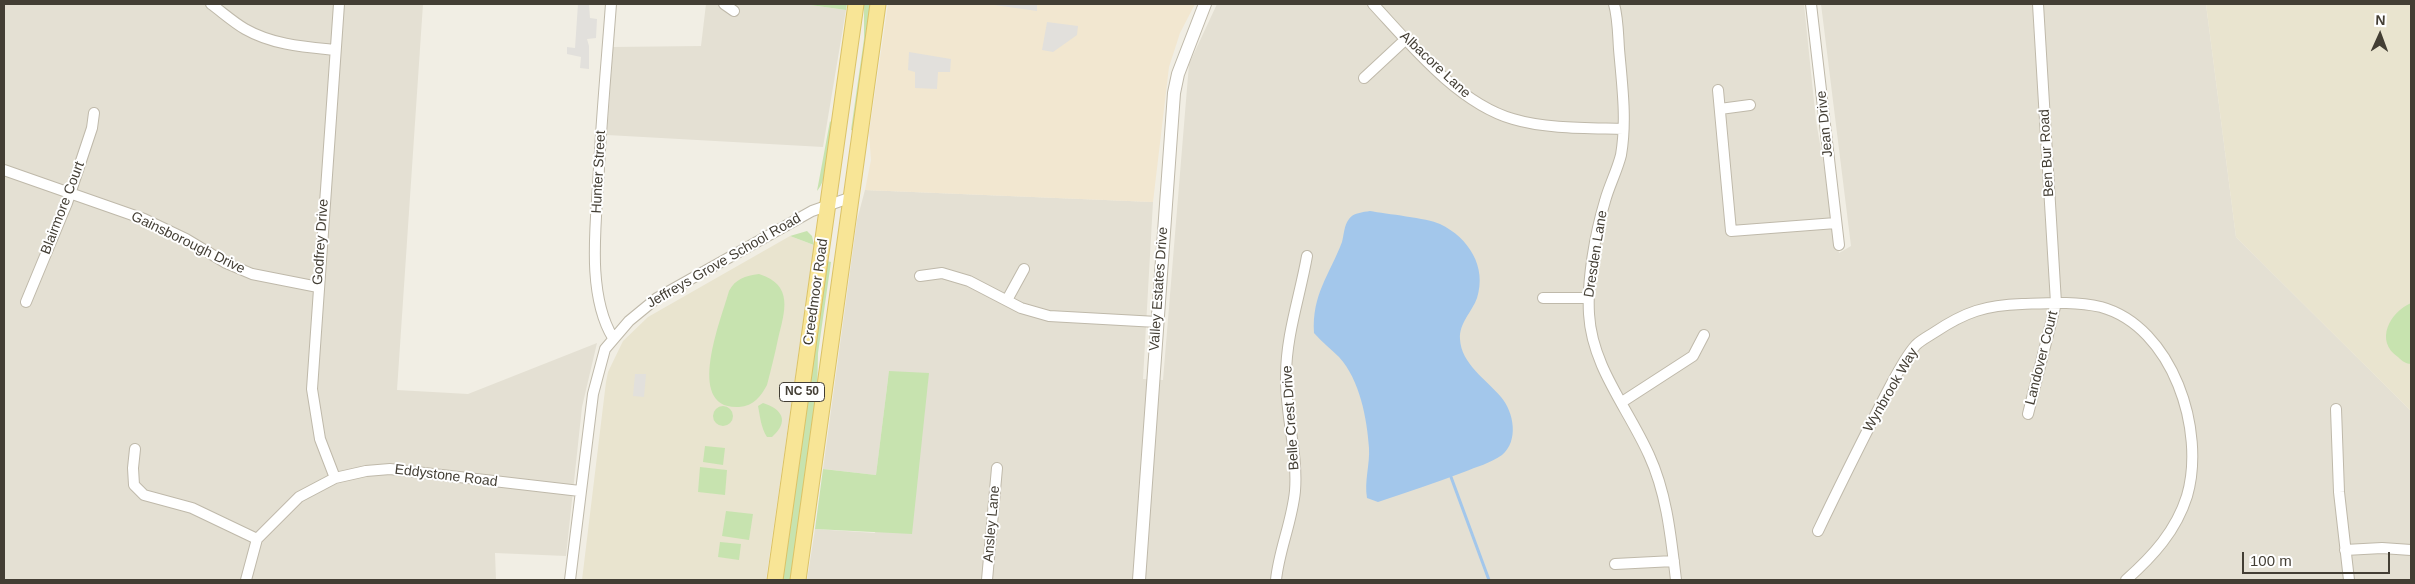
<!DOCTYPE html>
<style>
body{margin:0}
#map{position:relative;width:2415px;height:584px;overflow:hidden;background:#f1eee4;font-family:Arial,sans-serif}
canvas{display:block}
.frame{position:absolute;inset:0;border:5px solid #433e34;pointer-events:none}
.north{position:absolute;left:2355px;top:10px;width:50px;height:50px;-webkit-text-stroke:4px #fff;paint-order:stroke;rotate:2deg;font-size:14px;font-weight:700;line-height:20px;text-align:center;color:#433e34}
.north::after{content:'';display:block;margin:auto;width:18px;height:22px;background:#433e34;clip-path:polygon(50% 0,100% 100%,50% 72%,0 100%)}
.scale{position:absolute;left:2242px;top:552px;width:148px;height:22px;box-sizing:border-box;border:2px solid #433e34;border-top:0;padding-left:6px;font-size:15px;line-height:18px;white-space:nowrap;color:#433e34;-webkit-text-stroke:4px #fff;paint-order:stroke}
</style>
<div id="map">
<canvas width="2415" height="584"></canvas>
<div class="frame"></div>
<div class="north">N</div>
<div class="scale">100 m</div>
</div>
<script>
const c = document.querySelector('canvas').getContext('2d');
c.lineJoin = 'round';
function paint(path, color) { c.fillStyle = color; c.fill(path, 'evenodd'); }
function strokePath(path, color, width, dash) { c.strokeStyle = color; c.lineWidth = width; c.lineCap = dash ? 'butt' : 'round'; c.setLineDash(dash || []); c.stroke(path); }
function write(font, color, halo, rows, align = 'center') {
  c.font = font + ' Arial,sans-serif'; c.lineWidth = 4; c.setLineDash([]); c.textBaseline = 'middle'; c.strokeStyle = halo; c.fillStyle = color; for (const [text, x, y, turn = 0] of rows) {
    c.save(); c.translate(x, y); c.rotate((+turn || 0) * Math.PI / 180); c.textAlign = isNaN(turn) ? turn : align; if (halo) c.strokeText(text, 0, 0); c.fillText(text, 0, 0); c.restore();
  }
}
const residential = new Path2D(`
 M4,4H423L397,390L468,394L597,343L582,407L566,556L495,553L496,580H4Z
 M706,4H803L846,10L823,147L607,135L613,47L701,46Z
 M1217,4H1804L1816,121L1839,253L1851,246L1821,4H2206L2236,237L2411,411V580H807L815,529L875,533L889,371L876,475L823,469L857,220L865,190L1153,202L1143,379L1163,380L1189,64Z`);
const commercial = new Path2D(`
 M888,4H1195L1180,33L1169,67L1153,202L865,190L871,160L869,133Z`);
const education = new Path2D(`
 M2206,4H2411V411L2236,237Z
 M790,236L814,245L766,580H582L606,382L608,372L623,341L648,317Z`);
const green = new Path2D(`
 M803,4H847L846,10Z
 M864,4H872L855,131L851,130L864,39Z
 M830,121L833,125C830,141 828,180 817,191Z
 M807,231L812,236L814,245L790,236Z
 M827,261L831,262L818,353L817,401L792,580H782Z
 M759,274C794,285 785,311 778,339C775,354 771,369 767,385C761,396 754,406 739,407C684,410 721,320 729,291C735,279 745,276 759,274Z
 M2411,303V364C2406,364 2402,361 2398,357C2374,341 2390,312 2411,303Z
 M889,371L929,373L912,534L815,529L823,469L876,475Z
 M763,403C782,409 790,421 772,437H767C761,428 760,416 758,406Z
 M713 416a10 10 0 1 1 20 0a10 10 0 1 1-20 0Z
 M705,446L725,448L723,465L703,462Z
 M700,467L727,470L725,495L698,492Z
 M726,511L753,514L749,540L722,536Z
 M720,542L741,544L739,560L718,557Z`);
const parking = new Path2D(`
 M578,4H589L590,18L597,19L596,38L587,39L589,46V69L580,68L581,57L567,54V47L575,48Z
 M987,4H1037V11Z
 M1047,22L1078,26L1077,35L1053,52L1042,50Z
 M909,52L951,59L950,72H938L937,89L915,88V72L908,70Z
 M635,374H646L644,397L633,396Z`);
const water = new Path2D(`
 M1370,211C1386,214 1427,218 1440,224C1469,238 1487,267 1477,298C1472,312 1459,323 1460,339C1461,364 1487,380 1501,397C1514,412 1519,441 1502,455C1491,463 1476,467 1464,472C1435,483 1407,492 1378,502L1367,498C1364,481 1370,465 1369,448C1367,419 1360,380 1339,357C1331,349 1322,342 1314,333C1312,294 1329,276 1342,242C1344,235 1344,225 1349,219C1353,213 1363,212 1370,211Z`);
const stream = new Path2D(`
 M1451,477L1489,580`);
const minor = new Path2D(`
 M211,4C222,12 233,22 245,29C273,45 305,47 335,50
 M611,4C607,58 602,112 599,167C597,218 585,292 613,338
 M724,4L734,11
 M1373,4C1411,45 1458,103 1513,119C1546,129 1589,128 1623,129
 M1614,4C1618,18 1618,34 1619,49C1622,84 1627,120 1621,155C1617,171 1609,186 1605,201C1595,234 1587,280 1589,314C1592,367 1628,408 1649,455C1667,494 1671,538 1676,580
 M1811,4L1839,245
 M1364,78L1406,39
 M1718,90L1731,231L1836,223
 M1720,109L1750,105
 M4,170L144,219L186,239L226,263L252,274L318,287
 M920,276L942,273L969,281L1021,308L1049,316L1157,322
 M1543,298H1588
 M1007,300L1024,269
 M26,302L67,203L92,128L94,113
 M1622,402L1693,356L1704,335
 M2336,409L2339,492L2349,580
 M2028,414L2056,303L2038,4
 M135,449L133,468L134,485L144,495L192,508L257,539
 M335,478L320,439L312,389L339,4
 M1818,531C1839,487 1861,443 1883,400C1892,383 1904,358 1916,345C1921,340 1929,336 1935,332C1965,312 1986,305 2022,304C2049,303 2075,301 2101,307C2173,327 2206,431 2187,496C2176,531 2153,556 2126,580
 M2345,550L2382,548L2411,550
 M1615,564L1674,561
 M246,580L257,539L299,497L335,478L366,471L390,469L580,491
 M570,580L593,394L605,349L629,321L657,298L812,211L852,197
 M987,580L997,468
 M1276,580C1279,550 1292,522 1295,491C1298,452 1285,414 1286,376C1286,335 1300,296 1307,256`);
const tertiary = new Path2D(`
 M1139,580L1174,93L1178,74L1205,4`);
const primary = new Path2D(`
 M775,580L856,4
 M798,580L878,4`);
const shields = [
 [802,392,45]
];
const shieldNames = [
 ["NC 50",802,392]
];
const streetNames = [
 ["Albacore Lane",1435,65,43],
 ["Jean Drive",1825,124,-96],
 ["Ben Bur Road",2047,153,-93],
 ["Hunter Street",599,172,-87],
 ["Blairmore Court",63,208,-69],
 ["Godfrey Drive",321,242,-86],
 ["Gainsborough Drive",188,243,26],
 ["Dresden Lane",1596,254,-81],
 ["Jeffreys Grove School Road",724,261,-30],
 ["Valley Estates Drive",1159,289,-86],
 ["Creedmoor Road",816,292,-82],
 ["Landover Court",2042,358,-76],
 ["Wynbrook Way",1891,390,-60],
 ["Belle Crest Drive",1291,418,-94],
 ["Eddystone Road",446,476,7],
 ["Ansley Lane",992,524,-85]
];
paint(residential, '#e4e0d3');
paint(commercial, '#f2e7d0');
paint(education, '#e9e4cf');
paint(green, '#c7e3af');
paint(parking, '#e2e0dc');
paint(water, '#a3c7eb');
strokePath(stream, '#a3c7eb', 3);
strokePath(minor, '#bfb9aa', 12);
strokePath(tertiary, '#bfb9aa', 14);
strokePath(primary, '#dbc368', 17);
strokePath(minor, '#fff', 10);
strokePath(tertiary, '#fff', 12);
strokePath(primary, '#f8e596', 15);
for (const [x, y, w] of shields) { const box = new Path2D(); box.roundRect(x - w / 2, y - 9.5, w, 19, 4); c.fillStyle = '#fff'; c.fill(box); strokePath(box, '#433e34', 1); }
write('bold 12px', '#433e34', null, shieldNames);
write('14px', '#433e34', '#fff', streetNames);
</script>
